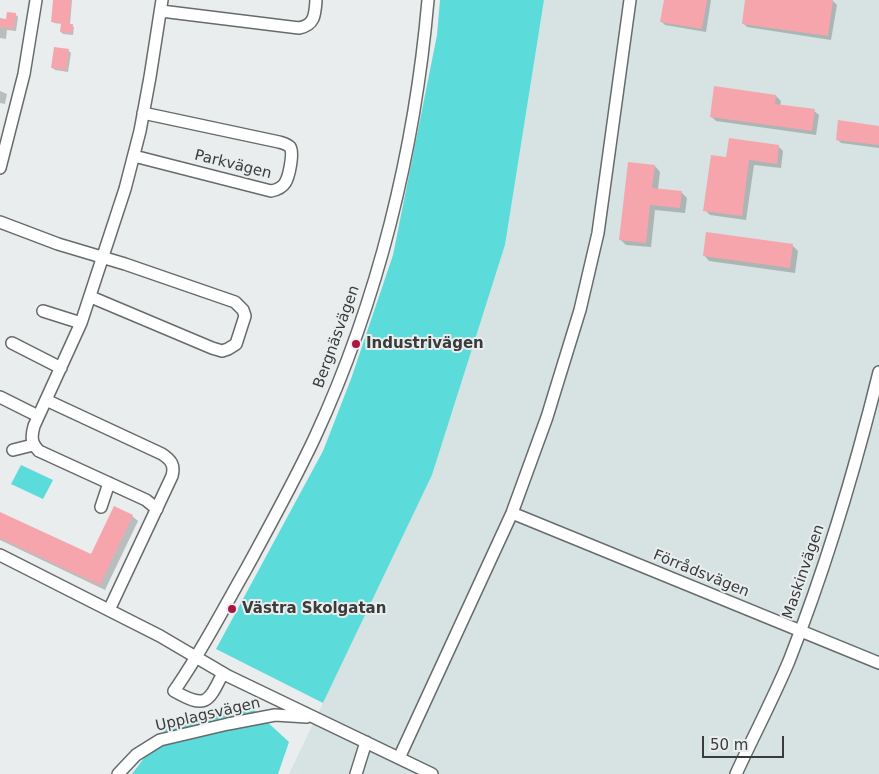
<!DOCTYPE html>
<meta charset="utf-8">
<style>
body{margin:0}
#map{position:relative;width:879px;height:774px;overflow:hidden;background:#e9eded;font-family:"DejaVu Sans",sans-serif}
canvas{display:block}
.scale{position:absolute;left:702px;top:736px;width:82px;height:22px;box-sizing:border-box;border:2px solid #3a3c3c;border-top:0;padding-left:6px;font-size:15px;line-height:18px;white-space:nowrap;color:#3a3c3c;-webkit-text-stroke:4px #e9eded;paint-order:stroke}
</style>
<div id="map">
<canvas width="879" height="774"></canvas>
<div class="scale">50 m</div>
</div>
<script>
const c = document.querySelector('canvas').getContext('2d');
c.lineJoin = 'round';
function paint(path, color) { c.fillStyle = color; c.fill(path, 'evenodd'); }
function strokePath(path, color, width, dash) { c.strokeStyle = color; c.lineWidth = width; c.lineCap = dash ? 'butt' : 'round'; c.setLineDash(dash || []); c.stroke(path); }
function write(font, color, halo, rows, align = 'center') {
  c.font = font + ' "DejaVu Sans",sans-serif'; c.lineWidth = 4; c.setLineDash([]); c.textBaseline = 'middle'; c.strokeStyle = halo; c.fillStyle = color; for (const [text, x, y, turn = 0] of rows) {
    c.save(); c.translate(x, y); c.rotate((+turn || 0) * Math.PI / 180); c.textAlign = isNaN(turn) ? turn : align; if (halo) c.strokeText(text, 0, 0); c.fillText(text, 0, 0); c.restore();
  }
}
const built = new Path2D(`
 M544,0H879V774H289L432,475L505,245Z`);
const green = new Path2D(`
 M440,0H544L505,245L432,475L323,703L216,649L323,451L351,379L393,255L437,35Z
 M21,465L53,480L43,499L11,484Z
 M251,707L289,742L278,774H132L171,722Z`);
const shadow = new Path2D(`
 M55,0H72L70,25L74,27L73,35L63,34L61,32L62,24L54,23L52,21Z
 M665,0H711L706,32L665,25L661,21Z
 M746,0L833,1L837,5L831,40L747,27L743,23Z
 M15,14L18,17L16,31L7,30L6,39L0,38V19L7,20Z
 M69,51L71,53L68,72L55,70L52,67Z
 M0,91L7,94L5,104L0,103Z
 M776,96L781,101L780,106L814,111L819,115L816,135L716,121L711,116Z
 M879,127V148L841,143L837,139Z
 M778,146L783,151L781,168L754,165L746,220L710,215L705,210L727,159Z
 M655,166L660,172L658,189L681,192L687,198L685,213L655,210L651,247L626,245L620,239Z
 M792,245L798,251L795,273L709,261L704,255Z
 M0,513L91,556L132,516L138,521L105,590L0,540Z`);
const building = new Path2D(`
 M53,0H71L69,24H73L72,33L60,32L61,23L51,22Z
 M664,0H707L702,29L660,22Z
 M745,0H833L828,36L742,24Z
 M7,12L16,13L14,29L0,27V18L6,19Z
 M54,47L69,49L66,70L51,68Z
 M714,86L776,95L775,104L815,109L812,131L710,117Z
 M838,120L879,126V145L836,140Z
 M729,138L779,145L777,164L749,160L742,216L703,211L711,155L726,157Z
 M628,162L655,165L652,188L682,191L680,208L650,205L646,243L619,240Z
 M706,232L793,244L790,268L703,256Z
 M114,506L133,515L100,585L0,538V512L91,554Z`);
const minor = new Path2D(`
 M161,11L299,28C315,25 315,14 316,0
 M134,156L271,191C276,190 282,188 285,183C289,177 294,153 290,147C287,144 282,143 279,142L143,113
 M0,168L24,74L36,0
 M0,222L58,244L125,264L235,302L243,310L245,316L236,344L228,349L222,351L212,348L91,297
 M43,311L81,323
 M12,343L61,368
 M0,397L38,416
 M46,400L162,454C171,460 175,465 172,476L109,610
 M13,450L33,445
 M101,507L109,483
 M157,509L146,500L39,451C31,443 31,437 34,426L81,323L125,189L140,131L150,77L162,0
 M512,513L879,663
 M0,555L160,636L228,676L432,774
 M223,673C208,703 206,709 174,691C201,653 222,611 245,571C269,527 294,482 315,437C378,301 415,149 428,0
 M399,758L512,513L547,417L580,310L598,233L630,0
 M118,774L136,755L160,740L228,724L275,715L307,717
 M356,774L366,742
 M736,774C753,737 773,699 789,661C826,567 855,470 879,372`);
const markers = [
 [356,344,5,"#ab1540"],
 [232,609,5,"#ab1540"]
];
const streetNames = [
 ["Parkvägen",233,165,14],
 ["Bergnäsvägen",337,337,-70],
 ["Maskinvägen",804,572,-71],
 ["Förrådsvägen",701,574,22],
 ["Upplagsvägen",208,715,-13]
];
const poiNames = [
 ["Industrivägen",366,344],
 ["Västra Skolgatan",242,609]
];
paint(built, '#d6e3e2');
paint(green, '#5cdbdb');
paint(shadow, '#0003');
paint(building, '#f6a5ad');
strokePath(minor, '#676b6b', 14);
strokePath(minor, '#fff', 11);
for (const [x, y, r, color] of markers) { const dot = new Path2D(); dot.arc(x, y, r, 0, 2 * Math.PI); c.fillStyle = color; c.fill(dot); strokePath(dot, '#e9eded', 2); }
write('15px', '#3a3c3c', '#e9eded', streetNames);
write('bold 15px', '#3a3c3c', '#e9eded', poiNames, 'left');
</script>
